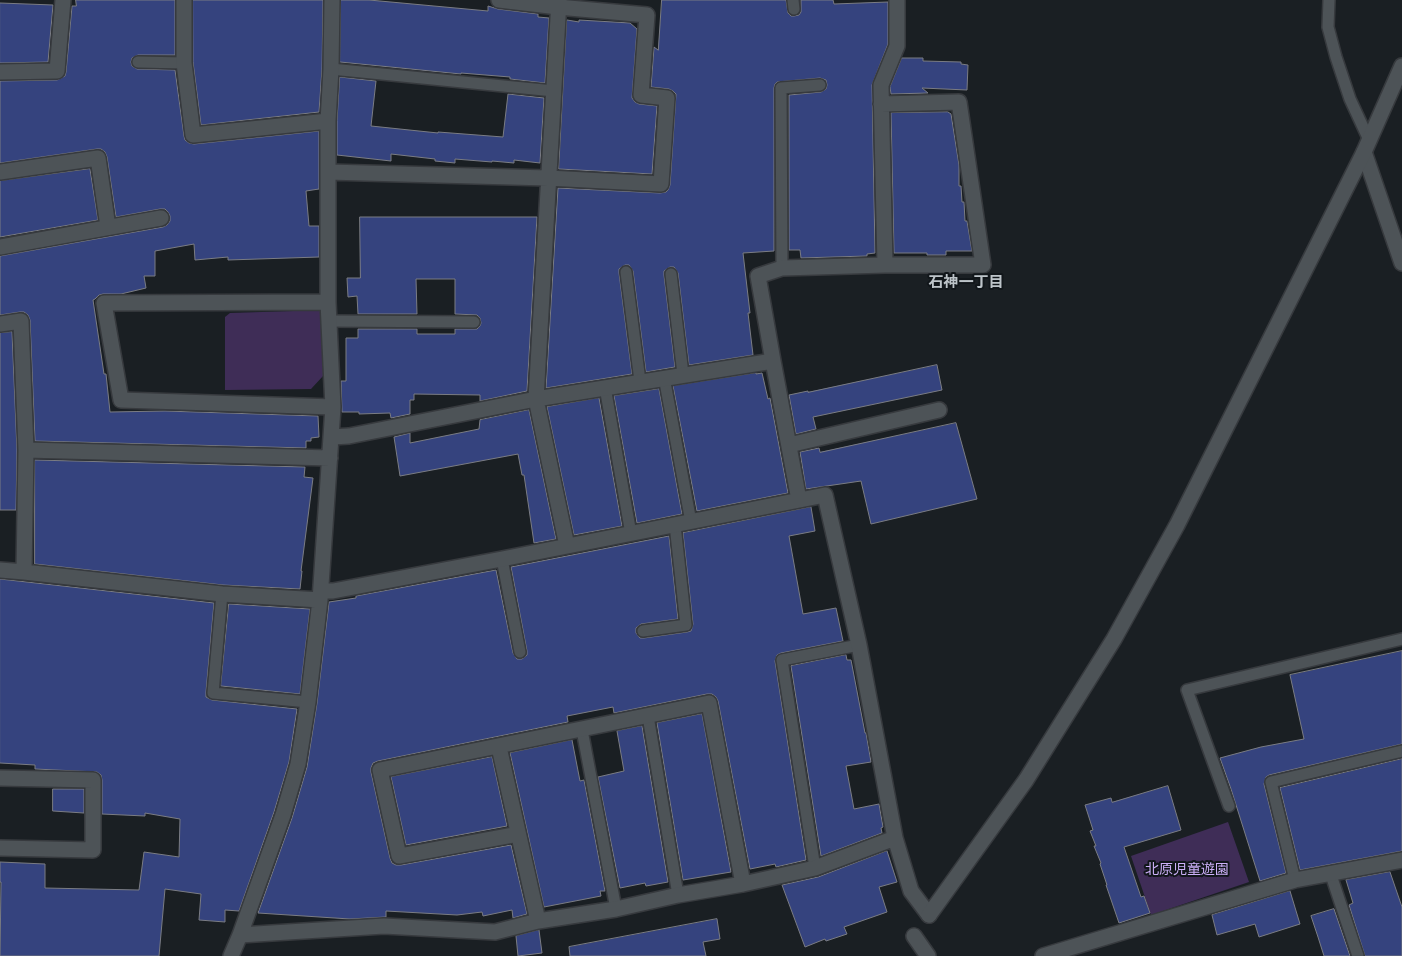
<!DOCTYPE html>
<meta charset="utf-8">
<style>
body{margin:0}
canvas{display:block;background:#1a1f23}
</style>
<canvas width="1402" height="956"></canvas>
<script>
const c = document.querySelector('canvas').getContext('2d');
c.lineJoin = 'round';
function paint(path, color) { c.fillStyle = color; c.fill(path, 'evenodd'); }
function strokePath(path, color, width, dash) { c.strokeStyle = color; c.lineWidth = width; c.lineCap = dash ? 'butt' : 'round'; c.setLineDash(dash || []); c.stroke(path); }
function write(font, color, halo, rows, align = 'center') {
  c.font = font + ' "PT Sans","Noto Sans JP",sans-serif'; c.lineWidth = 4; c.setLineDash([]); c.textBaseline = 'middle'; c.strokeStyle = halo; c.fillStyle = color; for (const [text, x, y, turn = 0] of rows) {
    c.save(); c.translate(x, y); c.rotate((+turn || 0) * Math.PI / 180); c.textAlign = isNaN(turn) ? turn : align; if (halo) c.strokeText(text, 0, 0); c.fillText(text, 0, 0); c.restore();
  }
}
const green = new Path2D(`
 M325,310L323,376L311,389L225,390V317L230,313Z
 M1228,822L1249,882L1151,915L1131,856Z`);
const building = new Path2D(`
 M76,0H175V55H138L132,58L131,62L132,66L137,69L175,70L184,136L185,140L189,143L194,144L319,131V189L306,191L309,226H319V257L228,260V257L195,260L194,244L155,251V276H144L146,288L121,294H103L99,295L95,299L93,300L104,374H106L110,412L165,411L318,416L319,437L311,438V441H306V448L35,441L30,320L28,315L24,312H20L0,315V256L163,227L167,225L170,221V216L168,212L165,209H160L116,217L107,157L105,152L101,149H97L0,163V81L57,80L65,76L66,72L72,6H76Z
 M193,0H323L322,69L319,112L201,125L193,62Z
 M341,0H369L488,11V6L498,9L538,14V17L549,18L545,83L510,79V77L461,73V74L340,62Z
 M662,0H786L788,13L791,16H794L799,15L801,12V0H833L834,4L888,2V44L872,85L875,253L867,254V256L801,258L800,250H789V95L821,92L826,89L827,85L826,80L820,78L777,82L775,84L774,88V251L743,253L750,313H748L753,355L689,365L678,273L674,267H670L664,271V275L675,367L646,372L633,271L629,265H625L619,269V273L632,374L546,388L558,188L660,193L666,192L668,190L670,185L676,94L673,91L669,89L651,87L654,47L658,50Z
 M0,3L53,5L48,62L0,63Z
 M567,20L579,22V20L630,23L637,29L632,98L635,102L639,104L657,106L652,174L559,169Z
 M902,58H923V61L961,62V64L968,65L967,90L922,88L928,93L891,94L890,87Z
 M340,77L376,81L371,126L438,133V132L503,137L508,94L544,98L540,163L514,160V163L492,161V162L455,159V163L435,161V159L391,154V161L337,155V121Z
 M948,112L951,114L959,165V186H961L962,202H964L965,221H967L972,251H946V255H927V253H894L891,113Z
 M90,169L98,220L0,237V181Z
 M360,217H537L527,391L480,401V395L414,394V400H410V414L391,418L390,413L359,414V412H342L341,381H346V338H358V329H417V334H455V329H477L480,326L481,323L480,318L477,315L455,314V279H416L417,314H358L357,296L348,297L347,278H360Z
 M12,332L17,450L16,510H0V333Z
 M937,365L942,390L813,417L816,429L796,434L789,395L808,391V392Z
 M756,373V374L762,373L768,399L770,398L788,493L697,511L673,386Z
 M659,389L682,514L637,523L614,396Z
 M599,398L622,526L574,535L547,407Z
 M529,410L556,539L534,543L524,475H522L518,454L400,476L394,437L410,433V443L479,429L480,420Z
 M956,423L977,499L871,524L861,481L806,489L800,452L819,448L820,452Z
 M35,460L305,467L304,477L313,478L301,571H302L300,589L223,585L35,564Z
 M811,507L815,531L789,536L803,614L836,608L843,641L781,653L777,655L775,661L806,860L776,867L775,864L750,869L718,701L716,697L712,694H707L614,713L613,707L567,716L568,722L378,761L373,763L371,768V772L390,858L392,863L396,865H401L511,845L527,914L513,918L512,910L483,916L482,912L457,915L386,911V917L350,919L258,913L292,818L307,767L317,703L329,602L356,598V596L496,570L513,653L517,659H522L527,655V651L511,567L669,536L678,619L641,624L636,628V633L640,638H644L687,632L691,631L693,624L683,533Z
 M0,579L214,603L206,692V697L212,700L297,709L289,762L274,812L239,911L225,910V922L199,920L201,894L165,889L159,956H0L1,882H0V862L45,864V888L139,890L144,852L179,857L180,819L145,813V816L102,814V780L101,775L97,772L35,769V765L0,763Z
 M229,604L310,609L300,694L221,686Z
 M1402,651V744L1269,775L1266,777L1264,784L1286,873L1260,881L1231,789L1220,758L1261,747L1304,739L1290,675Z
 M846,655L847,660H851L865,733H866L871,762L846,766L854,809L879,804L883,827L881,828L882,833L821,856L791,666Z
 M702,714L731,872L683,880L657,723Z
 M642,726L668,882L646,886L645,883L620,888L598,777L624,771L617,731Z
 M572,740L580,781L584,780L605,891H600L601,896L544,907L510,753Z
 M492,757L507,826L406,845L391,777Z
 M1402,759V851L1300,870L1280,788Z
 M1168,786L1181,830L1124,847L1141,897L1144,896L1150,913L1119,923L1106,885H1107L1100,864L1101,863L1094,846H1096L1090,831L1093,830L1085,805L1111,798L1112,802Z
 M53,789H84V813L53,811Z
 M887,851L897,882L879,887L887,912L844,927L847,934L826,941L825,939L805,947L782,885L818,877Z
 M1390,872L1402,907V956H1365L1349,905L1353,903L1346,880Z
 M1290,891L1300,924L1259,937L1255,924L1217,935L1212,915Z
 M1334,909L1350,956H1324L1318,937L1311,916Z
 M717,919L720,939L703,942L706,956H570L569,947Z
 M539,930L542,953L518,956L516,936Z`);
const service = new Path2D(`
 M793,0L794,9
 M1329,0L1328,27L1336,57L1350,99L1369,140
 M138,62L184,63
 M331,69L554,91
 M782,268L781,88L820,85
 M626,272L640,381
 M671,274L683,374
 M329,321L474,322
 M664,377L691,522
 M605,387L631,534
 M502,559L520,652
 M222,594L213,693L308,702
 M643,631L686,625L675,525
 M648,716L678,895
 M582,730L616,909
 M1229,806L1187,690L1402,639
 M815,868L782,660L859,645
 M1330,872L1358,956
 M1295,880L1271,782L1402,751`);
const minor = new Path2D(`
 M184,0V63L193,135L328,121
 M559,0L536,399L567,546
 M0,72L57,71L63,0
 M1364,152L1402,263
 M0,172L98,158L108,227
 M328,172L548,178L661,184L667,98L641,95L647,15L558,7L499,0
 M0,247L161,218
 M885,265L881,85L897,46V0
 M328,302L104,303L121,400L333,407
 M0,324L21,321L26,450L24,572
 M332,437L349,436L536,399L773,361
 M789,445L939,410
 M26,450L330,458
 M799,500L773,361L758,276L782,268L885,265H983L959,102L881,104
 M0,570L24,572L222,594L320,600
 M321,591H333L502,559L825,495L859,645L895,838L911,891L929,915
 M499,747L538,921
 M0,778L93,780V850L0,848
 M518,834L399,856L380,770L709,703L743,884
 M240,935L384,926L495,932L538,921L616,909L678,895L743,884L815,868L895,838
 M914,936L928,956
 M231,956L240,935L283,815L298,764L308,702L320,600L333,407L328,302V121L331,69L332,0
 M1043,956L1295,880L1402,860`);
const tertiary = new Path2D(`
 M929,915L1026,780L1114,639L1177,525L1364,152L1402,66`);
const parkNames = [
 ["北原児童遊園",1187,870]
];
const neighbourhoodNames = [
 ["石神一丁目",966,283]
];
paint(green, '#3f2d57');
paint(building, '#35437e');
strokePath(building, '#7a7c83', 1);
strokePath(service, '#373a3e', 14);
strokePath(minor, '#373a3e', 18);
strokePath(tertiary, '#373a3e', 18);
strokePath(service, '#4d5357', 11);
strokePath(minor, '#4d5357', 15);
strokePath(tertiary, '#4d5357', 15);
write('14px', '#ccb0f8', '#11161a', parkNames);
write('bold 15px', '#bdc4c9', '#11161a', neighbourhoodNames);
</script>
